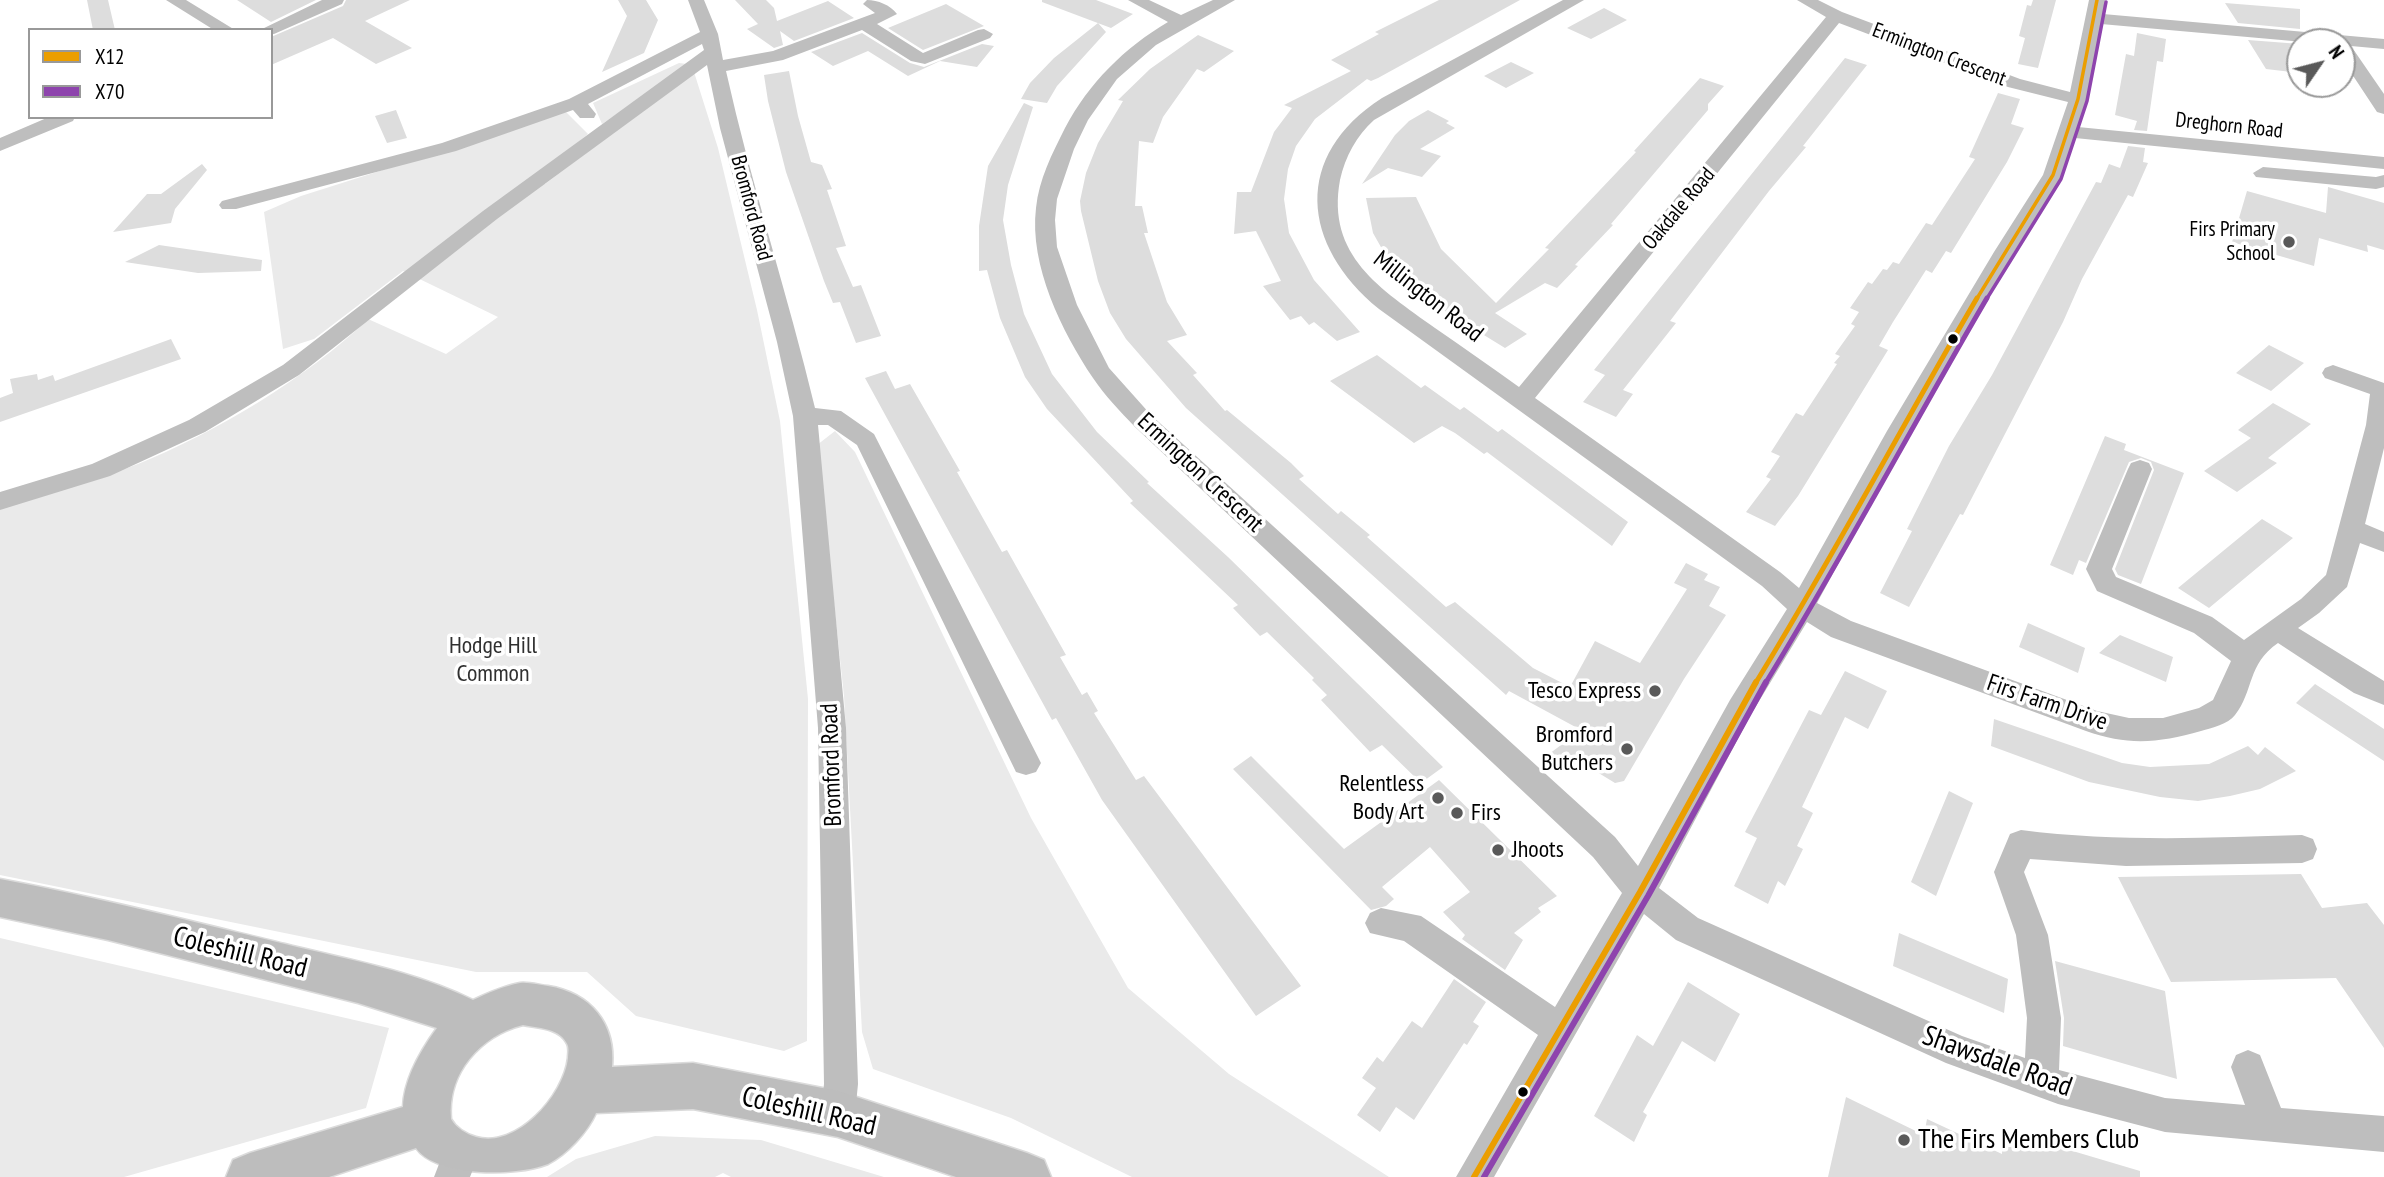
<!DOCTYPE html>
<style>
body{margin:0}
#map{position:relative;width:2384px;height:1177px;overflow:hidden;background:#fff;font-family:"PT Sans Narrow",sans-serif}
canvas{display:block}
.legend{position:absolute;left:28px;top:28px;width:245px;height:91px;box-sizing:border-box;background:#fff;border:2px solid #999;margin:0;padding:9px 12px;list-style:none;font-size:21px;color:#000}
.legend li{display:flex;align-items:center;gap:14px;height:35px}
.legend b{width:35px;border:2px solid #999}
.north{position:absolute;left:2286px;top:28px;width:70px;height:70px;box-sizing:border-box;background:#fff;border:2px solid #999;border-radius:50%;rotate:55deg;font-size:19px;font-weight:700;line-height:28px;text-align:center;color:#000}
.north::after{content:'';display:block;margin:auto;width:24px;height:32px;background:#595959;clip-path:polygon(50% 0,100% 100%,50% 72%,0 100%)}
</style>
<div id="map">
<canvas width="2384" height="1177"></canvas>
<ul class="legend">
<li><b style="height:9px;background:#eb9e00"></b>X12</li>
<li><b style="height:9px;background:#8e44ad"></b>X70</li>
</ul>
<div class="north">N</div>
</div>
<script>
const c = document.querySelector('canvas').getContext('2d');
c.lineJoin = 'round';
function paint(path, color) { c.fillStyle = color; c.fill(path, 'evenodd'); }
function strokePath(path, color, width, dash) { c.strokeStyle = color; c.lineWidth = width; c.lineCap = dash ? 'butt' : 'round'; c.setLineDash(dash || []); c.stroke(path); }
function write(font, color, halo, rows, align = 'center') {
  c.font = font + ' "PT Sans Narrow",sans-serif'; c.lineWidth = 7; c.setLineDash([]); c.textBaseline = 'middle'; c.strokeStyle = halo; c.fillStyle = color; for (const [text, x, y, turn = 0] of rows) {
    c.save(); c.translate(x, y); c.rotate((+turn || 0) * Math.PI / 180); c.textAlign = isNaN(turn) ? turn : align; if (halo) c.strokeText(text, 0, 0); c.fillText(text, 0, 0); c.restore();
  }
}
const green = new Path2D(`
 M679,63L687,64V67L602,124L593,103Z
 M694,72L718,148L757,310L780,421L808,699L807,1041L784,1051L636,1016L587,972H476L0,875V506C46,492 94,481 138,464C213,434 310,376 368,319L446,354L498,317L403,271L314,339L283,349L264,212L301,196L566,112L588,134L534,179L545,184Z
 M835,431L855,452L1031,818L1128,988L1229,1074L1389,1177H1132L1011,1118L873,1069L862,1032L844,696L817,445Z
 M0,938L389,1028L366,1108L124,1177H0Z
 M655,1136L761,1140L884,1177H731L723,1173L715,1177H547L576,1159Z`);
const building = new Path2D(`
 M87,0H108L115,30H93Z
 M237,0H316L271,22Z
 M346,0H410L365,21L412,48L376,64L333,38L271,65V37L343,6Z
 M618,0H646L658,20L644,53L602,72L627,16Z
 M735,0H766L774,8L777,21L828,1L854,18L794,41L780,31L783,45L774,48L747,29L758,24Z
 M1042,0H1096L1133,14L1111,28L1042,2Z
 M1439,0H1520L1378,78L1371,81L1367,79L1315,119L1296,146L1288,169L1284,199L1289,233L1314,280L1360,332L1337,341L1314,322L1309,325L1301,316L1290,320L1263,286L1281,281L1256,231L1234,234L1237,192H1251L1274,132L1292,108L1284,105L1351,71L1331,60L1379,34L1375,32Z
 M2033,0H2056L2038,68L2018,64L2025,38L2019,36L2027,5L2031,6Z
 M2225,3L2300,9V29L2238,23Z
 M946,4L984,26L923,50L888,28Z
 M1604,8L1627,20L1591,39L1567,28Z
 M1098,23L1106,32L1057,86L1047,103L1021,99L1030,83L1054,58Z
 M862,33L910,63L924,67L982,44L994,46L977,67L940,61L908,76L868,51L833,66L811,52Z
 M2137,33L2166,39L2163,62L2157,61L2147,131L2134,130L2137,121L2115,115L2126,54L2134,56Z
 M1198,35L1234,51L1204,72L1197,69L1163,117L1153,143L1139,141L1135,206H1142L1148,233H1144L1167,302L1187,335L1167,341L1197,373L1193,375L1225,411L1227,410L1291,463L1304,476L1299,479L1338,514L1341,511L1370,535L1367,537L1446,607L1455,602L1533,668L1570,687L1595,641L1640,663L1687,589L1674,583L1686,563L1708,574L1704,580L1720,587L1709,606L1726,615L1684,679L1624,781L1615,783L1579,761L1565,771L1549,754L1581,730L1509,691L1506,695L1186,408L1126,339L1110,313L1098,281L1081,211L1080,201L1086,173L1098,143L1123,101L1118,100L1150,69Z
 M2248,40L2300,44V73L2266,69Z
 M1845,58L1867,65L1803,146L1806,147L1769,191L1670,321L1676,323L1623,390L1633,394L1616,417L1583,402L1605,375L1594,370Z
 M1511,62L1534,73L1506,88L1484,76Z
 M789,71L798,116L811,162L822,165L832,189L827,190L846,246L836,248L853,287L861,285L881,336L856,343L840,302L833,303L824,281L786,172L768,101L764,75Z
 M1700,78L1724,86L1708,104V110L1691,130L1611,224L1613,225L1575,265L1578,266L1557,288L1545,283L1495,313L1527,334L1505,348L1435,305L1437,303L1415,287L1386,256L1373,233L1366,198L1416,197L1441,249L1496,303L1549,249L1545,248L1636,152L1634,151Z
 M1998,93L2020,99L2011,124L2024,128L2007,162L1951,253L1946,251L1932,273L1926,270L1893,322L1879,346L1888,350L1798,496L1775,526L1746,512L1771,479L1766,477L1780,456L1771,452L1796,413L1803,416L1837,364L1834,363L1840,356L1835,354L1855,326L1851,324L1859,312L1850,308L1868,282L1872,284L1883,269L1887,270L1893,262L1899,264L1926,223L1932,225L1975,159L1969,157Z
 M1024,103L1033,107L1008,185L1003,220L1011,265L1024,314L1052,374L1097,432L1149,482L1147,483L1228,557L1443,767L1421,783L1382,745L1370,752L1321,700L1327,695L1312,680L1314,678L1267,632L1260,636L1233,608L1238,605L1130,503L1133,501L1047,409L1025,377L1000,318L987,270L979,271V226L988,166Z
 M396,110L407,138L387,143L375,116Z
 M1428,110L1449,121L1446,123L1455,128L1420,149L1441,156L1422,177L1388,168L1362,184L1395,135L1409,121Z
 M2128,146L2145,148L2143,162L2148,163L2133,197L2128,195L2082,279L2063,322L1963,515L1960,514L1909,607L1880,593L1912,531L1907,529L1949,446L1992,375L2096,182L2101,183L2109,164L2120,168Z
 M202,164L207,170L175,209L171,223L113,232L147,194H161Z
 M2328,187L2384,203V250L2367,245L2368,252L2319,238L2314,266L2232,242L2247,191L2326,213Z
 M159,245L262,260L261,271L198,273L125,262Z
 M171,339L181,359L0,422V398L13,393L10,379L37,374L38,380L53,375L55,381Z
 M2269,345L2304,363L2271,391L2236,373Z
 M1377,355L1421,388L1425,385L1460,410L1464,407L1498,432L1502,429L1628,522L1612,546L1487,452L1484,454L1455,433L1442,426L1414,443L1330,381Z
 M886,371L895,389L910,384L960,471L957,472L1002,552L1007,550L1066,655L1060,657L1082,695L1087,692L1098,711L1094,713L1136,780L1144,776L1301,986L1256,1016L1102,800L1056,718L1052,720L865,378Z
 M2273,403L2311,424L2268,458L2277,463L2237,492L2204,471L2251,438L2238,430Z
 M2105,436L2126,444L2124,450L2184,473L2141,584L2118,575L2115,569L2154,470L2151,462L2141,458L2129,462L2086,563L2079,560L2073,575L2050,565Z
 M2262,519L2293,538L2209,608L2178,588Z
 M2028,623L2085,648L2078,673L2019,647Z
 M2120,635L2173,657L2166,682L2099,653Z
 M1845,671L1887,691L1868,729L1845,717L1802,807L1813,813L1797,846L1803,849L1785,886L1778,881L1768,904L1734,886L1757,838L1745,832L1809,710L1821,715Z
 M2315,684L2384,729V761L2296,703Z
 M1994,719L2122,763L2150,767L2209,764L2248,746L2258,755L2265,747L2296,771L2260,789L2230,796L2198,801L2160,797L2089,782L1991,746Z
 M1251,756L1344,849L1439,780L1557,896L1538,908L1541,912L1514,933L1523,940L1505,970L1462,939L1465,935L1443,912L1470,892L1430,847L1382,887L1394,899L1386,906L1371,910L1233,769Z
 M1949,791L1973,803L1936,896L1911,882Z
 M2301,874L2322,908L2367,903L2384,925V1048L2336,978L2171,982L2118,877Z
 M1899,933L2008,979L2004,1013L1893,966Z
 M2055,961L2165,991L2177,1079L2063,1046L2064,1018Z
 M1454,979L1486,1002L1473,1022L1479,1026L1467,1045L1464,1043L1414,1120L1396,1107L1380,1132L1357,1115L1376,1088L1362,1078L1377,1057L1383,1062L1412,1021L1422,1028Z
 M1688,982L1740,1014L1715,1062L1682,1041L1643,1112L1647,1115L1634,1142L1594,1116L1637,1035L1653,1046Z
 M1846,1097L1924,1135L1927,1119L2002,1154V1130L2140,1171V1177H1828Z`);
const minor = new Path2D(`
 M166,0H186L235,30H214Z
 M322,0H344L342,4L274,34H271V30H260Z
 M688,0H704L718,34L723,60L773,51L875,13L863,4L867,0C878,0 890,5 897,14L877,24L923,53L978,30L984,29L993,34L990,38L925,64L911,61L862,30L783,60L726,71C751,184 788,295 815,408L841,411L874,434L1041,763L1036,772L1026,775L1016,772L857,445L828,425H818L846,728L858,1084L855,1114L850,1126L838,1131L826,1126L821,1114L824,1084L818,728L793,416L777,342L720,128L707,65L497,219L299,375L205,432L110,476L0,510V492L92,464L189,420L283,365L483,211L704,50L702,44L588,104L596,114L594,118H580L573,110L456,151L236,209H222L219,205L222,201L442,143L569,99L700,32Z
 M1128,0H1149L1181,15L1213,0H1235L1156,45L1117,79L1088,120L1074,149L1057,199L1055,220L1057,247L1077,305L1109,368L1151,415L1615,837L1638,866L1730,700L1787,609L1762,586L1379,309C1301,245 1292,156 1382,98L1563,0H1584L1374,120C1357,135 1345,157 1340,180C1326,256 1381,289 1435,328C1463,347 1491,367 1519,387L1826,17L1797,0H1818L1842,12L2020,79L2070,92L2089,0H2105L2103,14L2384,39V49L2351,46L2384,94V114L2377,112L2342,59V42H2304L2101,24L2087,99L2078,127L2384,157V169L2075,138L2063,175L2014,252L1907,437L1817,603L1851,621L2097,711L2129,718H2163L2199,708L2213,700L2231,661L2194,633L2097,591L2086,569L2128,469L2131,463L2140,460L2149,463L2152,469L2112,569L2116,577L2212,617L2244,640L2301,599L2326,575L2366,425L2370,394L2325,378L2322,373L2325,368L2333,365L2384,383V448L2365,524L2384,532V552L2360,543L2347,587L2319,613L2298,628L2384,681V705L2354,693L2278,643C2247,664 2254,691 2235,715C2228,724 2212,728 2201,731C2159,743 2128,746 2086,731L1831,637L1807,622L1750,716L1659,888L1698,918L1962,1036L2025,1058L2027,1018L2016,935L1994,872L2010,834L2021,830C2115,842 2208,838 2302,835L2313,839L2317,849L2313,859L2302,863L2126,866L2030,859L2024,872L2048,935L2061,1018L2059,1070L2165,1098L2245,1105L2231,1067L2236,1055L2248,1050L2260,1055L2281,1108L2384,1116V1152L2165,1132L2058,1104L1946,1063L1676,940L1644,914L1494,1177H1456L1538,1035L1404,941L1370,933L1365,923L1370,913L1381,908L1421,916L1555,1007L1622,893L1593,857L1135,427C1120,411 1105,396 1093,378C1062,332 1029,265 1036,208C1039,179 1052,154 1065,128C1089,83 1124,48 1168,22ZM1839,23L2008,87L2068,102L2043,175L1994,252L1887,431L1799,588L1780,572L1535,398Z
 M49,117H75L73,121L0,151V138Z
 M2263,167L2376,177L2384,175V187L2376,189L2256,177L2253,173Z
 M459,1141L472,1146L477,1159L470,1177H434L446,1146Z`);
const major = new Path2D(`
 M0,879C96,897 190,921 285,944C349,960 414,971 473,1000C488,993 504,986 520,983C529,982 539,985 548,986C591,993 616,1024 612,1067L693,1063L838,1091L1027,1153L1044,1160L1051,1177H956L838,1137L693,1109L596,1113C587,1133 567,1154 548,1164C515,1177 436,1177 416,1148L329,1177H226L233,1160L250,1153L403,1107C404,1079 421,1050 437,1028L358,1003L108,940L0,917ZM523,1025C538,1028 558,1028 566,1042C570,1047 568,1053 568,1058C564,1095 517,1149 476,1137C466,1134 456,1128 451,1119C447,1073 480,1036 523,1025Z`);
const bus1Far2 = new Path2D(`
 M1976,300L2053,175L2078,99L2097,0`);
const bus1Far1 = new Path2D(`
 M1755,684C1833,557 1902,426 1977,298`);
const bus1 = new Path2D(`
 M1474,1177L1640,892L1756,682`);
const bus2Far2 = new Path2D(`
 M1986,300L2061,179L2087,101L2106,2`);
const bus2Far1 = new Path2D(`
 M1765,684C1843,557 1912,426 1987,298`);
const bus2 = new Path2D(`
 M1484,1177L1648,896L1766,682`);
const markers = [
 [2289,242,7,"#595959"],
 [1953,339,6,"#000"],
 [1655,691,7,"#595959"],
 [1627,749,7,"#595959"],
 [1438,798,7,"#595959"],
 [1457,813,7,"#595959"],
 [1498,850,7,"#595959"],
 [1523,1092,6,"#000"],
 [1904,1140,7,"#595959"]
];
const farStreetnames = [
 ["Ermington Crescent",1939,55,21],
 ["Dreghorn Road",2229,126,6],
 ["Bromford Road",751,208,75],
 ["Oakdale Road",1679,209,-50]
];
const farPoinames = [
 ["Firs Primary",2275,230],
 ["School",2275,254]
];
const streetNames = [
 ["Millington Road",1428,297,38],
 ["Ermington Crescent",1200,473,43],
 ["Firs Farm Drive",2047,703,19],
 ["Bromford Road",832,765,-92]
];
const parkNames = [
 ["Hodge Hill",493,646],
 ["Common",493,674]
];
const poiNames = [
 ["Tesco Express",1641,691],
 ["Bromford",1613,735],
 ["Butchers",1613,763],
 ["Relentless",1424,784],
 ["Body Art",1424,812],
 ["Firs",1471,813,"left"],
 ["Jhoots",1512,850,"left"]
];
const nearStreetnames = [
 ["Coleshill Road",240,953,14],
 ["Shawsdale Road",1997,1062,20],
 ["Coleshill Road",809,1112,13]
];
const nearPoinames = [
 ["The Firs Members Club",1918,1140]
];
paint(green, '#eaeaea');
paint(building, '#ddd');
strokePath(major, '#dbdbdb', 3);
paint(minor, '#bebebe');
paint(major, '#bdbdbd');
strokePath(bus1Far2, '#eb9e00', 3.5);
strokePath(bus1Far1, '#eb9e00', 5);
strokePath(bus1, '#eb9e00', 6);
strokePath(bus2Far2, '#8e44ad', 3.5);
strokePath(bus2Far1, '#8e44ad', 5);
strokePath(bus2, '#8e44ad', 6);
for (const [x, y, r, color] of markers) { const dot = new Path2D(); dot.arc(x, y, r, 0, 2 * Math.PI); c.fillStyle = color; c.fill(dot); strokePath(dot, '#fff', 2.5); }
write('21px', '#000', '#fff', farStreetnames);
write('21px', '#000', '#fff', farPoinames, 'right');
write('24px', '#000', '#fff', streetNames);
write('24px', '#303030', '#fff', parkNames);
write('24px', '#000', '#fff', poiNames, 'right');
write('28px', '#000', '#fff', nearStreetnames);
write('28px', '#000', '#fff', nearPoinames, 'left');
</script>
